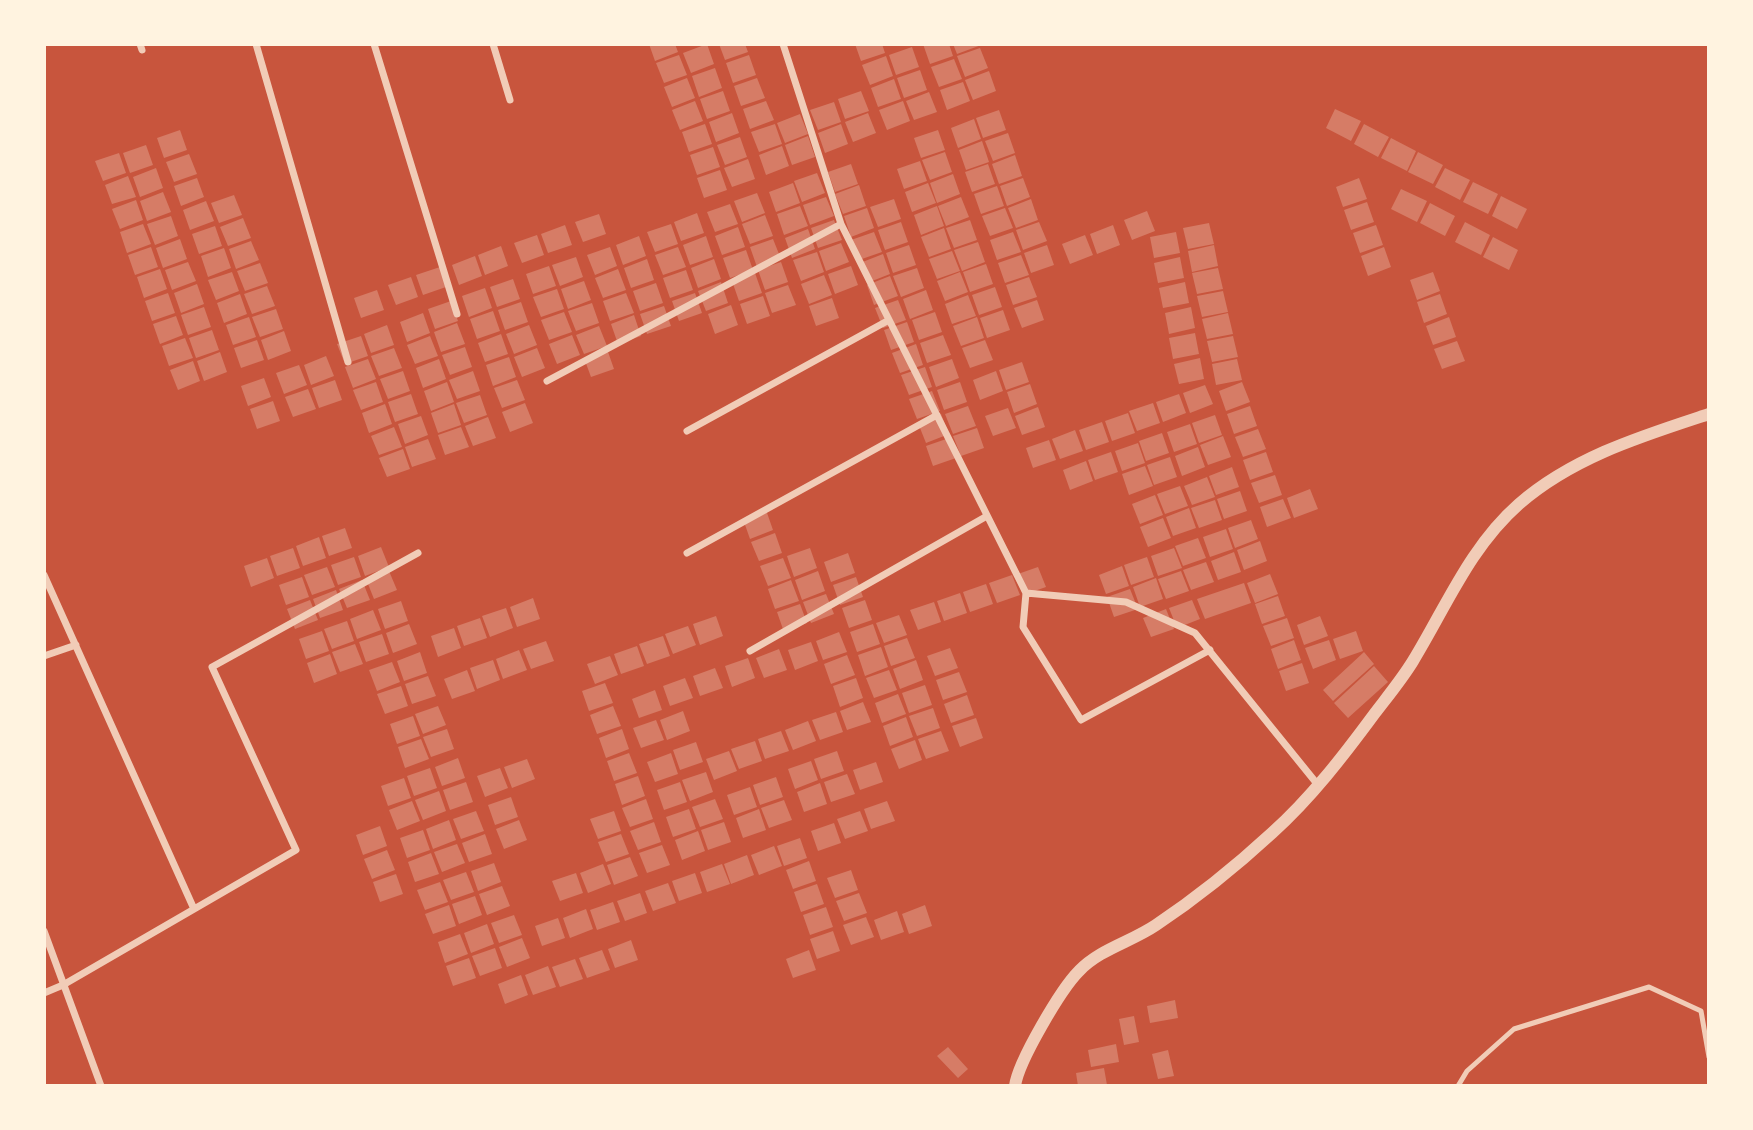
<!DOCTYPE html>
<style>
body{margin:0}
#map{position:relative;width:1753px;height:1130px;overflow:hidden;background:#c8553d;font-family:"Crimson Pro",serif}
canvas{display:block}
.frame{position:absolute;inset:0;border:46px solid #fff3e0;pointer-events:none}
</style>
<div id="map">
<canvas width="1753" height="1130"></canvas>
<div class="frame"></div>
</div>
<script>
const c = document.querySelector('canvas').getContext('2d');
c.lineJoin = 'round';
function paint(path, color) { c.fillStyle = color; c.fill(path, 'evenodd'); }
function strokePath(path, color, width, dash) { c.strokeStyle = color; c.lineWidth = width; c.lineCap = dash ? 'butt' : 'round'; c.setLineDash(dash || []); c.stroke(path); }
const building = new Path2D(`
 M649,44H675L678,52L655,61Z
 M707,44L714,64L691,73L683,53Z
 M719,44H745L748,52L725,60Z
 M855,44H882L885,53L861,61Z
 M923,44H949L953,56L930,64Z
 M953,44H984L957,54Z
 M912,47L919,67L896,75L889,55Z
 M980,48L988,68L965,77L957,56Z
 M679,55L687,75L664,83L656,63Z
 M749,55L756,75L733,83L726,63Z
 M886,56L893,76L870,85L862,65Z
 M954,59L962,79L939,87L931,67Z
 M715,68L722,88L699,97L692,76Z
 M920,70L927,90L904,98L897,78Z
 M989,71L996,91L973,100L965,80Z
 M687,78L695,98L672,107L664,87Z
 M757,78L765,98L741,106L734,86Z
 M894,79L901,99L878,107L871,88Z
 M963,82L970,101L947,110L940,90Z
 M723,91L730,111L707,119L700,99Z
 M861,91L869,111L845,119L838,99Z
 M929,92L937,112L914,120L906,101Z
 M695,101L703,121L680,130L672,110Z
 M766,101L774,120L750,129L743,109Z
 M903,101L910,121L887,130L879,110Z
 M834,102L841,122L818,130L810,110Z
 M1335,109L1361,121L1351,141L1326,128Z
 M999,110L1006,130L983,138L976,118Z
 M732,113L739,133L716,142L709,122Z
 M868,113L876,133L853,142L845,122Z
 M800,114L808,134L785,143L777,123Z
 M974,119L981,139L958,148L951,128Z
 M705,124L712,144L689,152L682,132Z
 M775,124L782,144L759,152L751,132Z
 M841,124L848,144L825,153L818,133Z
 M1364,124L1389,137L1378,157L1354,144Z
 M180,130L187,150L164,158L157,138Z
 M938,130L945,150L921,158L914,138Z
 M1008,133L1015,153L993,161L985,141Z
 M808,136L815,157L792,165L785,145Z
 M740,137L747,157L725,165L717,145Z
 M1391,138L1416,151L1407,171L1381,158Z
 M982,141L989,162L966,170L959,150Z
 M146,145L153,165L130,173L123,153Z
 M782,146L789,166L766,175L759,155Z
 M713,147L720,167L697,175L690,155Z
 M945,152L952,172L930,180L922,160Z
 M1418,152L1443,165L1433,184L1408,172Z
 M119,153L126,173L103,181L95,161Z
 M189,154L197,174L174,182L166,162Z
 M1015,155L1022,176L999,184L992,164Z
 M748,159L755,179L732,187L724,168Z
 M920,161L927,181L904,189L897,169Z
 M851,164L858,184L835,192L828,172Z
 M988,164L995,184L972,192L965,172Z
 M156,168L163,188L140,197L133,177Z
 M1445,168L1470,180L1460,200L1435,187Z
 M720,170L727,190L704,198L697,178Z
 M817,173L825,193L802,202L794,181Z
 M953,174L960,194L937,203L930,183Z
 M128,176L136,197L112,204L105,185Z
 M197,178L204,197L181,206L174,186Z
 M1023,178L1030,197L1007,206L1000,186Z
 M1359,178L1367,199L1343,207L1336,187Z
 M1473,182L1498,194L1488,214L1463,202Z
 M793,183L800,203L776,212L769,192Z
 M928,183L936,203L912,212L905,192Z
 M859,185L866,206L843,214L835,194Z
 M997,186L1004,206L981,214L974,194Z
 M1401,189L1427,201L1417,222L1391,209Z
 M163,192L171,212L147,221L140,201Z
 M757,193L765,213L742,222L734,201Z
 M234,195L242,215L219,223L211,203Z
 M1501,196L1527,209L1517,229L1492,216Z
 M826,197L834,216L810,225L803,205Z
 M961,197L969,217L946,226L938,206Z
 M894,199L901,219L878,227L870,207Z
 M1031,199L1038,220L1016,228L1008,208Z
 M136,200L143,220L120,229L112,209Z
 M206,201L214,221L190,230L183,210Z
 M1367,202L1374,222L1351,230L1344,210Z
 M1430,203L1455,216L1445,236L1420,223Z
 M730,204L738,224L715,232L707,212Z
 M800,206L808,226L784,235L777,214Z
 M937,206L944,226L921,235L914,215Z
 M867,208L874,228L851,237L844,216Z
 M1005,208L1013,228L990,236L982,216Z
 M1147,211L1155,231L1132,240L1124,220Z
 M697,213L704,233L681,241L674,222Z
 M599,214L606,234L583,242L575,222Z
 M765,215L773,236L750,244L742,224Z
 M171,216L178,236L155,245L147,224Z
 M243,218L251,238L228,246L220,227Z
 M834,220L842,240L818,248L811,228Z
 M970,220L977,240L954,248L946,228Z
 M901,222L908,242L885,250L878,230Z
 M1039,222L1047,241L1023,250L1016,230Z
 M1465,222L1490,235L1481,255L1455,242Z
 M1209,223L1214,244L1188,249L1183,228Z
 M143,224L151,244L127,253L120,232Z
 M671,224L678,244L655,252L647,232Z
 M565,225L572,245L548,253L541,234Z
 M1113,225L1120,245L1097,254L1090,234Z
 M1376,225L1383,245L1360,253L1353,233Z
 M215,226L222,246L199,254L192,234Z
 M738,227L745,247L722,255L715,236Z
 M944,228L951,249L929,257L921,237Z
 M808,229L815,249L792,258L785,238Z
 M874,232L882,252L859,260L851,240Z
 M1013,232L1021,252L997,260L990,240Z
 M1176,232L1180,253L1154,258L1150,237Z
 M537,235L544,255L522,263L514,243Z
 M1085,235L1093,255L1070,264L1062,244Z
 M639,236L646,256L623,265L616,245Z
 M706,236L713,257L690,265L683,245Z
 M1493,237L1518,250L1509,270L1483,257Z
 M180,239L187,259L163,268L156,248Z
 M773,239L781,259L757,267L750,247Z
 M251,241L259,260L236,269L229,249Z
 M978,242L985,262L962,271L954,250Z
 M841,243L849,262L826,271L819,251Z
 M909,245L916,265L893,273L886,253Z
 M1047,245L1054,265L1031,273L1024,253Z
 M1214,245L1218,266L1192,272L1188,251Z
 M501,246L508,266L485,275L478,255Z
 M151,247L158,267L135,275L128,255Z
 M610,247L617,266L595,275L587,255Z
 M678,247L686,267L663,275L655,255Z
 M1384,247L1391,267L1368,276L1361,256Z
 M224,248L231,268L208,277L201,256Z
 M746,250L753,270L730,278L723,258Z
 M952,251L960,271L937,279L929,259Z
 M817,252L824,272L801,281L793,260Z
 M883,254L890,274L867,283L860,263Z
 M1021,255L1029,275L1005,283L998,263Z
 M475,256L482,276L459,285L452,265Z
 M576,257L583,277L560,286L552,265Z
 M1180,257L1184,278L1158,283L1154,263Z
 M647,259L654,280L631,288L624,268Z
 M714,259L721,279L698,288L691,268Z
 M188,262L196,281L172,290L165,270Z
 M781,262L788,282L765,290L758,270Z
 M260,263L268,283L245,291L237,271Z
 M986,264L993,284L970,292L963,272Z
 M549,266L556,286L533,294L526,274Z
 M851,266L858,285L835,294L828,274Z
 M440,267L446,287L423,295L416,275Z
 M917,268L924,288L901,297L893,276Z
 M1218,268L1223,289L1197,294L1192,273Z
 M160,269L167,289L144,298L137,277Z
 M618,269L626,290L603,298L595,278Z
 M686,270L693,290L670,298L663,278Z
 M232,272L239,291L216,300L208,280Z
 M960,272L968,292L945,301L937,281Z
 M1433,272L1440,291L1417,300L1410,280Z
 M755,273L762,293L739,301L732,281Z
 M824,275L832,295L809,304L801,284Z
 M890,276L898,296L874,305L867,285Z
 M411,277L418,297L396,305L388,285Z
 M1029,277L1037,297L1013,305L1006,285Z
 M513,279L520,299L497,307L490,287Z
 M584,281L591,300L568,309L561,289Z
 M721,282L728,303L706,311L698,291Z
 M1185,282L1189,303L1163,308L1159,288Z
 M656,283L663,303L640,311L633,291Z
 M197,284L204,304L181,313L174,293Z
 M788,285L796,305L772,313L765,293Z
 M267,286L275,306L252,314L244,294Z
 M995,287L1002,307L979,315L972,295Z
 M485,288L492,308L469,317L462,296Z
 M557,289L564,309L541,317L533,297Z
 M377,290L384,310L361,318L354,298Z
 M926,290L933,310L910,319L903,299Z
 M1223,291L1228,312L1202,317L1197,296Z
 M168,293L175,313L152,321L145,301Z
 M626,293L634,313L610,321L603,301Z
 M695,293L702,313L679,321L672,301Z
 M240,294L247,314L224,323L217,303Z
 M1440,294L1447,314L1424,323L1417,302Z
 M968,295L976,316L952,324L945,304Z
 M763,296L770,316L747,324L740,304Z
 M832,298L839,318L816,326L809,306Z
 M898,300L906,320L883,328L875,308Z
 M1037,300L1044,320L1022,328L1014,308Z
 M451,301L458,321L435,329L428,309Z
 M521,302L528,322L505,330L498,310Z
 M592,303L599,323L576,331L568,311Z
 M731,305L738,325L715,334L708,314Z
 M664,306L671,326L647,334L640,314Z
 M204,307L211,327L188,335L181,315Z
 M1191,307L1195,328L1169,334L1165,313Z
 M276,309L283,329L260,337L252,317Z
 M1003,310L1010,330L987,338L980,318Z
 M493,311L500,331L477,339L470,319Z
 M564,312L572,332L549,340L541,320Z
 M935,312L942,332L919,340L912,320Z
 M423,313L430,333L407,342L400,322Z
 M1228,313L1233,334L1207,339L1202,319Z
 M634,315L641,336L618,344L611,324Z
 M176,316L183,335L160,344L153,324Z
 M249,317L256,337L233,345L226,325Z
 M977,317L984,338L961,346L953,326Z
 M1449,317L1456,337L1433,345L1426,326Z
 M907,322L914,342L891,350L884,330Z
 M457,323L465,344L441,352L434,332Z
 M387,325L394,345L371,353L364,334Z
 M529,325L537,345L514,354L506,334Z
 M599,326L607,346L584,354L576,335Z
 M212,330L219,350L196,358L189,338Z
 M284,331L291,351L268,360L261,340Z
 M1195,333L1199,354L1173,359L1169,338Z
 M501,334L508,354L485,362L478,343Z
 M572,335L580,355L557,364L549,344Z
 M943,335L951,355L927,363L920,343Z
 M361,336L368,356L345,364L337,344Z
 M430,336L438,356L415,364L407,345Z
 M1233,336L1238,357L1212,362L1207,341Z
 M185,338L193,358L169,366L162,346Z
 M257,340L264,360L241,368L234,348Z
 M985,340L993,360L970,368L962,348Z
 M1457,341L1465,361L1442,369L1434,349Z
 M916,344L923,365L900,373L892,353Z
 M465,347L472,367L450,375L442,355Z
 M394,348L402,368L379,376L371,356Z
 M537,348L545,368L522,377L514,357Z
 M607,349L614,369L591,377L584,358Z
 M220,352L227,372L204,381L197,361Z
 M326,356L334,376L311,385L304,365Z
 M509,357L516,377L493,386L486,365Z
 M1200,358L1204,379L1179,384L1174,364Z
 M368,359L376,379L353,388L345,367Z
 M439,359L446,379L423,388L416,368Z
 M952,359L959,378L936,387L929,367Z
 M1237,359L1242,380L1216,385L1212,364Z
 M193,361L200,381L178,390L170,370Z
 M1022,362L1029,382L1006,390L999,370Z
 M299,365L307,385L284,394L276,373Z
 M925,367L932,387L909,395L901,375Z
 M403,371L410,391L388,399L380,379Z
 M473,371L480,391L457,399L449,380Z
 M996,371L1003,391L980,400L973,380Z
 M264,378L271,397L248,406L241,386Z
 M335,380L342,400L319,408L312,388Z
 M517,380L525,400L502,408L494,388Z
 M376,382L383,402L361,410L353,390Z
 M447,382L454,402L431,411L424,391Z
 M960,382L967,402L944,410L937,390Z
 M1242,382L1250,402L1226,411L1219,391Z
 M1030,384L1037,404L1014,413L1007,392Z
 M1205,385L1213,404L1190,413L1183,393Z
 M308,389L316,409L293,417L285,397Z
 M932,391L940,411L917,419L909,399Z
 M411,394L418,414L395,422L388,402Z
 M1179,394L1186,413L1163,422L1156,402Z
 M480,395L487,415L464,423L456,403Z
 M273,401L280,421L257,429L250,409Z
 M525,403L533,423L510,432L502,412Z
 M1153,403L1160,423L1137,431L1129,411Z
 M385,404L392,424L369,433L362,413Z
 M454,404L461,425L438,433L431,413Z
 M968,406L976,426L953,434L945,414Z
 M1250,406L1257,426L1234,434L1227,414Z
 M1038,407L1045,427L1022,435L1015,416Z
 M1008,408L1016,428L993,436L985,416Z
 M1128,413L1135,433L1112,441L1105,421Z
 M941,414L949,434L926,443L918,423Z
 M1215,415L1222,435L1199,443L1192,423Z
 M421,416L428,435L405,444L398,424Z
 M488,417L496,438L473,446L465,426Z
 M1102,422L1109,442L1086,450L1079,430Z
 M1190,424L1197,444L1174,452L1167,432Z
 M394,427L402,447L379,455L371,436Z
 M461,427L469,447L445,455L438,435Z
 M977,428L984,448L961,456L953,436Z
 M1258,429L1266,449L1243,457L1235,437Z
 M1075,430L1083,451L1060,459L1052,439Z
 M1162,433L1169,453L1146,461L1139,441Z
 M1223,436L1231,457L1208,465L1200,445Z
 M949,438L956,458L933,466L926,446Z
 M428,439L436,459L412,467L405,447Z
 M1049,440L1056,460L1033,468L1026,448Z
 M1138,443L1145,463L1122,471L1115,451Z
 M1198,447L1205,467L1182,476L1175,456Z
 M403,449L410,469L387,477L379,458Z
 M1111,452L1118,472L1095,480L1088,460Z
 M1266,452L1273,472L1250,480L1243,460Z
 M1170,457L1177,477L1154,485L1147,465Z
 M1086,461L1093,481L1070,490L1063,470Z
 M1145,466L1153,486L1129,495L1122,474Z
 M1232,467L1239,487L1216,495L1209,476Z
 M1275,475L1282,495L1259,503L1251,483Z
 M1207,477L1215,497L1192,505L1184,486Z
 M1180,486L1188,506L1165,514L1157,494Z
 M1310,489L1318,509L1294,518L1287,498Z
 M1240,491L1247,511L1224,519L1217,499Z
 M1155,495L1163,515L1140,524L1132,504Z
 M1283,499L1291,518L1267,527L1260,507Z
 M1215,500L1222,520L1199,528L1191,508Z
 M1189,508L1196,528L1173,536L1166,517Z
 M766,510L773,530L750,539L743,519Z
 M1163,518L1171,538L1148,547L1140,527Z
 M1251,520L1258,539L1235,548L1228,528Z
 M345,528L352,548L329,556L322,536Z
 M1226,529L1233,549L1210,557L1203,537Z
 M775,533L782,553L759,561L751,542Z
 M319,537L326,558L303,566L296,546Z
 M1198,538L1206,558L1183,566L1175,546Z
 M1260,541L1267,561L1244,570L1237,550Z
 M381,547L389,567L365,576L358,556Z
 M293,548L300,568L277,576L270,556Z
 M810,548L817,568L794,577L787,556Z
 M1174,548L1182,568L1158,576L1151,556Z
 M1234,552L1241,572L1218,580L1211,561Z
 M848,553L855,573L831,582L824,562Z
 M354,557L361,577L338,585L331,565Z
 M1147,557L1154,577L1131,585L1124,565Z
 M267,558L274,578L251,587L244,566Z
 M783,558L791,578L768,586L760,566Z
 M1206,562L1214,582L1191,590L1183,570Z
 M1122,566L1129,586L1106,594L1099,575Z
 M327,567L335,587L312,595L304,575Z
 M1038,567L1046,587L1023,595L1015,575Z
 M389,571L397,590L374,599L366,579Z
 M818,571L825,591L802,600L795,580Z
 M1181,571L1189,591L1166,599L1158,579Z
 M1270,574L1278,594L1255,603L1247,583Z
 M1012,575L1020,595L997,603L989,583Z
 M302,577L309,597L286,605L279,585Z
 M856,577L863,597L840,605L833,585Z
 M1156,578L1163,599L1140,607L1133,587Z
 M362,580L370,600L347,608L339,589Z
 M791,580L799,601L775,609L768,589Z
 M1244,583L1251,603L1205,619L1197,599Z
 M986,584L993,604L970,612L963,592Z
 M1130,589L1138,609L1114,617L1107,597Z
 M336,590L343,610L320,618L313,599Z
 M960,593L967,613L944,621L937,601Z
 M826,594L834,614L811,623L803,602Z
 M1278,596L1285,616L1262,624L1255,604Z
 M533,598L540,619L517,627L510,607Z
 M310,600L318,620L295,629L287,609Z
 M865,600L872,620L849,628L842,608Z
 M1192,600L1200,619L1177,628L1169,608Z
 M401,601L408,621L385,629L378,609Z
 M934,602L941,622L918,630L910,610Z
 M800,604L807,623L784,632L777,612Z
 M506,608L513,628L490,637L482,616Z
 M1166,609L1174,629L1151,637L1143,618Z
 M373,610L381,630L357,639L350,619Z
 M899,615L907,635L884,643L876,623Z
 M716,616L723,636L700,645L693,624Z
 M1320,616L1328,636L1304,645L1297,625Z
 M480,618L487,638L464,646L457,626Z
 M1287,618L1294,638L1271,646L1263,626Z
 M347,621L354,641L332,649L324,629Z
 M409,624L417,644L393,653L386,633Z
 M873,624L880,644L857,652L850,632Z
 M688,626L696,645L673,654L665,634Z
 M454,628L461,648L438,657L431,636Z
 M322,631L329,651L306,659L299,639Z
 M1356,631L1363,651L1340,659L1333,639Z
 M839,632L847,652L823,660L816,641Z
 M382,634L389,654L366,662L359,642Z
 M663,636L670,656L647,664L639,644Z
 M907,638L915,658L891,666L884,646Z
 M1294,640L1301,660L1278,669L1271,649Z
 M1329,640L1336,660L1313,669L1305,648Z
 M546,641L554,661L531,669L523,649Z
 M811,642L818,661L795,670L788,650Z
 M355,644L363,664L340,672L332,652Z
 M637,646L644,666L621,674L614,654Z
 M881,647L888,667L865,676L858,655Z
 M950,648L958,668L935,676L927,656Z
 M779,649L787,670L764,678L756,658Z
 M519,650L527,670L503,679L496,659Z
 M420,652L427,673L404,681L397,661Z
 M1364,652L1374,664L1333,701L1323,690Z
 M330,654L337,674L314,683L307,663Z
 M847,655L855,675L831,684L824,664Z
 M610,656L618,675L595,684L587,664Z
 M748,658L755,678L732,687L725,666Z
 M493,660L500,680L477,689L470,668Z
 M916,660L923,680L900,689L893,669Z
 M392,662L400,682L377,691L369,670Z
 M1302,663L1309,683L1286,691L1279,671Z
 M1374,666L1388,682L1348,718L1334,703Z
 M715,668L723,688L700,696L693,676Z
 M467,670L475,691L452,699L444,679Z
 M889,670L897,690L874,698L866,678Z
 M959,672L967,692L943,700L936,680Z
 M428,676L436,696L412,704L405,684Z
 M685,678L693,698L670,706L663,686Z
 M856,678L863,698L840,707L833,686Z
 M605,683L613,703L589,711L582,691Z
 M925,685L932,705L909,713L902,693Z
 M401,686L408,706L385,714L377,694Z
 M655,690L662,710L639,718L632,699Z
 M898,694L906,714L882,723L875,703Z
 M967,695L974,715L951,723L944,704Z
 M863,702L871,722L847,730L840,711Z
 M438,706L446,725L423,734L415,714Z
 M613,706L621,726L597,734L590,715Z
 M933,708L940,728L917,736L909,716Z
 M683,711L690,731L667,740L660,720Z
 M836,712L843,732L820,740L812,720Z
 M413,716L420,736L397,744L390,724Z
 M906,717L913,737L890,746L883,726Z
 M976,718L983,738L960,747L952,726Z
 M656,720L664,740L641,748L633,728Z
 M808,721L816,741L793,750L785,730Z
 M447,729L454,749L431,757L423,737Z
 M622,729L629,749L606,758L599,738Z
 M781,731L789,751L765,759L758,739Z
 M941,731L949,751L926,759L918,739Z
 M421,739L429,759L405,768L398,747Z
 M915,740L922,760L899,769L891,749Z
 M755,741L762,761L739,769L731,749Z
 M696,742L703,762L680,770L673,750Z
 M729,751L737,771L714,780L706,759Z
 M837,751L844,771L821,779L814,759Z
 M629,753L637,773L614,781L607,761Z
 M671,753L678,774L655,782L647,762Z
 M458,758L465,778L442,786L435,767Z
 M527,759L535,779L512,788L504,767Z
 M811,761L818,780L795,789L788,769Z
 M876,762L883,782L860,790L853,770Z
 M430,768L437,788L414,796L407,776Z
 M500,768L508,788L485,797L477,776Z
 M706,772L713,792L690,801L682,780Z
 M847,774L855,794L831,802L824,782Z
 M638,776L645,796L622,805L615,784Z
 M776,777L783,797L760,805L753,785Z
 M404,778L411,798L388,806L381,786Z
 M466,782L473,802L450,810L443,790Z
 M680,782L687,802L664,810L657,790Z
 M820,783L827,804L804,812L797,792Z
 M750,787L757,807L734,815L727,795Z
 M439,791L446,811L423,820L415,800Z
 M511,797L518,817L495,825L488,805Z
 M646,799L653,819L630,827L622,808Z
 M715,799L723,819L700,827L692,807Z
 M784,800L792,820L769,828L761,808Z
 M412,801L420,821L397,830L389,810Z
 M887,801L895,821L871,829L864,809Z
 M689,809L696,829L673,837L666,817Z
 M759,809L766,830L743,838L736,818Z
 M476,811L484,831L461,839L453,819Z
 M614,811L621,831L598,839L590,819Z
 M860,811L868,831L845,839L837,819Z
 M449,820L456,840L433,849L426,829Z
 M519,820L527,840L504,849L496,829Z
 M654,822L661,842L638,850L630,831Z
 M724,822L731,842L708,850L701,830Z
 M834,823L841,843L818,851L811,831Z
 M380,826L387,846L363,855L356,835Z
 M423,830L430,850L407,858L400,838Z
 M698,831L705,851L682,860L675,840Z
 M485,834L492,854L469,862L462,843Z
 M621,834L629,854L606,862L598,842Z
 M800,838L807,858L784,866L777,846Z
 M457,844L465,863L442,872L434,852Z
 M662,845L670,865L647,873L639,853Z
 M774,846L782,866L759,875L751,855Z
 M387,850L395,870L372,879L364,859Z
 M431,853L439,874L415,882L408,862Z
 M747,855L754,875L731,884L724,864Z
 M630,857L638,876L614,885L607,865Z
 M809,861L816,881L793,889L786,870Z
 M494,863L501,882L478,891L471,871Z
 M603,864L611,884L588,893L580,873Z
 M722,864L730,884L707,892L700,872Z
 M851,870L858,890L835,898L827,878Z
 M466,872L474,892L451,900L443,880Z
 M576,873L583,893L560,901L552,881Z
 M695,873L702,893L679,901L672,881Z
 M396,874L403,894L380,902L373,882Z
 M440,882L448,902L425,910L417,890Z
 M668,883L676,903L653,911L645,891Z
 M817,884L824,904L801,912L794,892Z
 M502,886L510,906L487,915L479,894Z
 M640,893L647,913L625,921L617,901Z
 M859,893L867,913L844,921L836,901Z
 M475,896L482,915L459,924L452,904Z
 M613,902L620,922L597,930L590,910Z
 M449,905L456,926L433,934L425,914Z
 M925,905L932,926L909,934L902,914Z
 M826,907L833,927L810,935L803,915Z
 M586,909L593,929L570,938L563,918Z
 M897,911L904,932L881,940L874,920Z
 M514,915L522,935L499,943L491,923Z
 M866,917L874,937L851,945L843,925Z
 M558,918L565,938L542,946L535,926Z
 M487,924L494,944L471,953L464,933Z
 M833,931L840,951L817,959L810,939Z
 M460,934L468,954L445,963L438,942Z
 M522,938L530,958L507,967L499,947Z
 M631,940L638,960L615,968L608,949Z
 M495,948L502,968L480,976L472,956Z
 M602,950L610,970L587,978L579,958Z
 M809,950L816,970L793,978L786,959Z
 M469,958L476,978L453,986L446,966Z
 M575,959L583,979L560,987L552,967Z
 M548,966L556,987L533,995L525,975Z
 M521,975L528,995L505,1004L498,984Z
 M1175,1000L1178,1018L1150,1023L1147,1006Z
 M1134,1016L1139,1042L1124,1045L1119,1019Z
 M1116,1044L1119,1062L1091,1067L1088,1050Z
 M948,1047L968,1069L958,1078L937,1056Z
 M1168,1050L1174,1076L1158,1079L1152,1054Z
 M1104,1068L1107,1085L1078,1086L1076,1073Z`);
const service = new Path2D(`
 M1458,1086L1467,1071L1514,1029L1649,987L1701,1011L1709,1057`);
const minor = new Path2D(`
 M140,44L142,50
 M256,44L348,362
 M374,44L457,314
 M493,44L510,100
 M783,44L841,224L1026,593L1023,627L1081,720L1210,650
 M547,381L841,224
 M687,431L889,320
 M687,553L937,415
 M44,575L194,909
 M1026,593L1126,602L1195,633L1318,785
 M750,651L987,516
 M44,656L76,645
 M44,931L101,1086
 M44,993L63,985L296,850L212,667L418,553`);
const tertiary = new Path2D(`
 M1015,1086C1018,1062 1061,989 1079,971C1100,949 1131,942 1156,925C1198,897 1234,868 1272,833C1311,798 1344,755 1375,713C1388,696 1402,679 1413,661C1446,607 1470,547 1519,504C1573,457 1642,436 1709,414`);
paint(building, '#d67c66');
strokePath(service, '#f1ccb7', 5);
strokePath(minor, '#f1ccb7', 7);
strokePath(tertiary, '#f1ccb7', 12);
</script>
